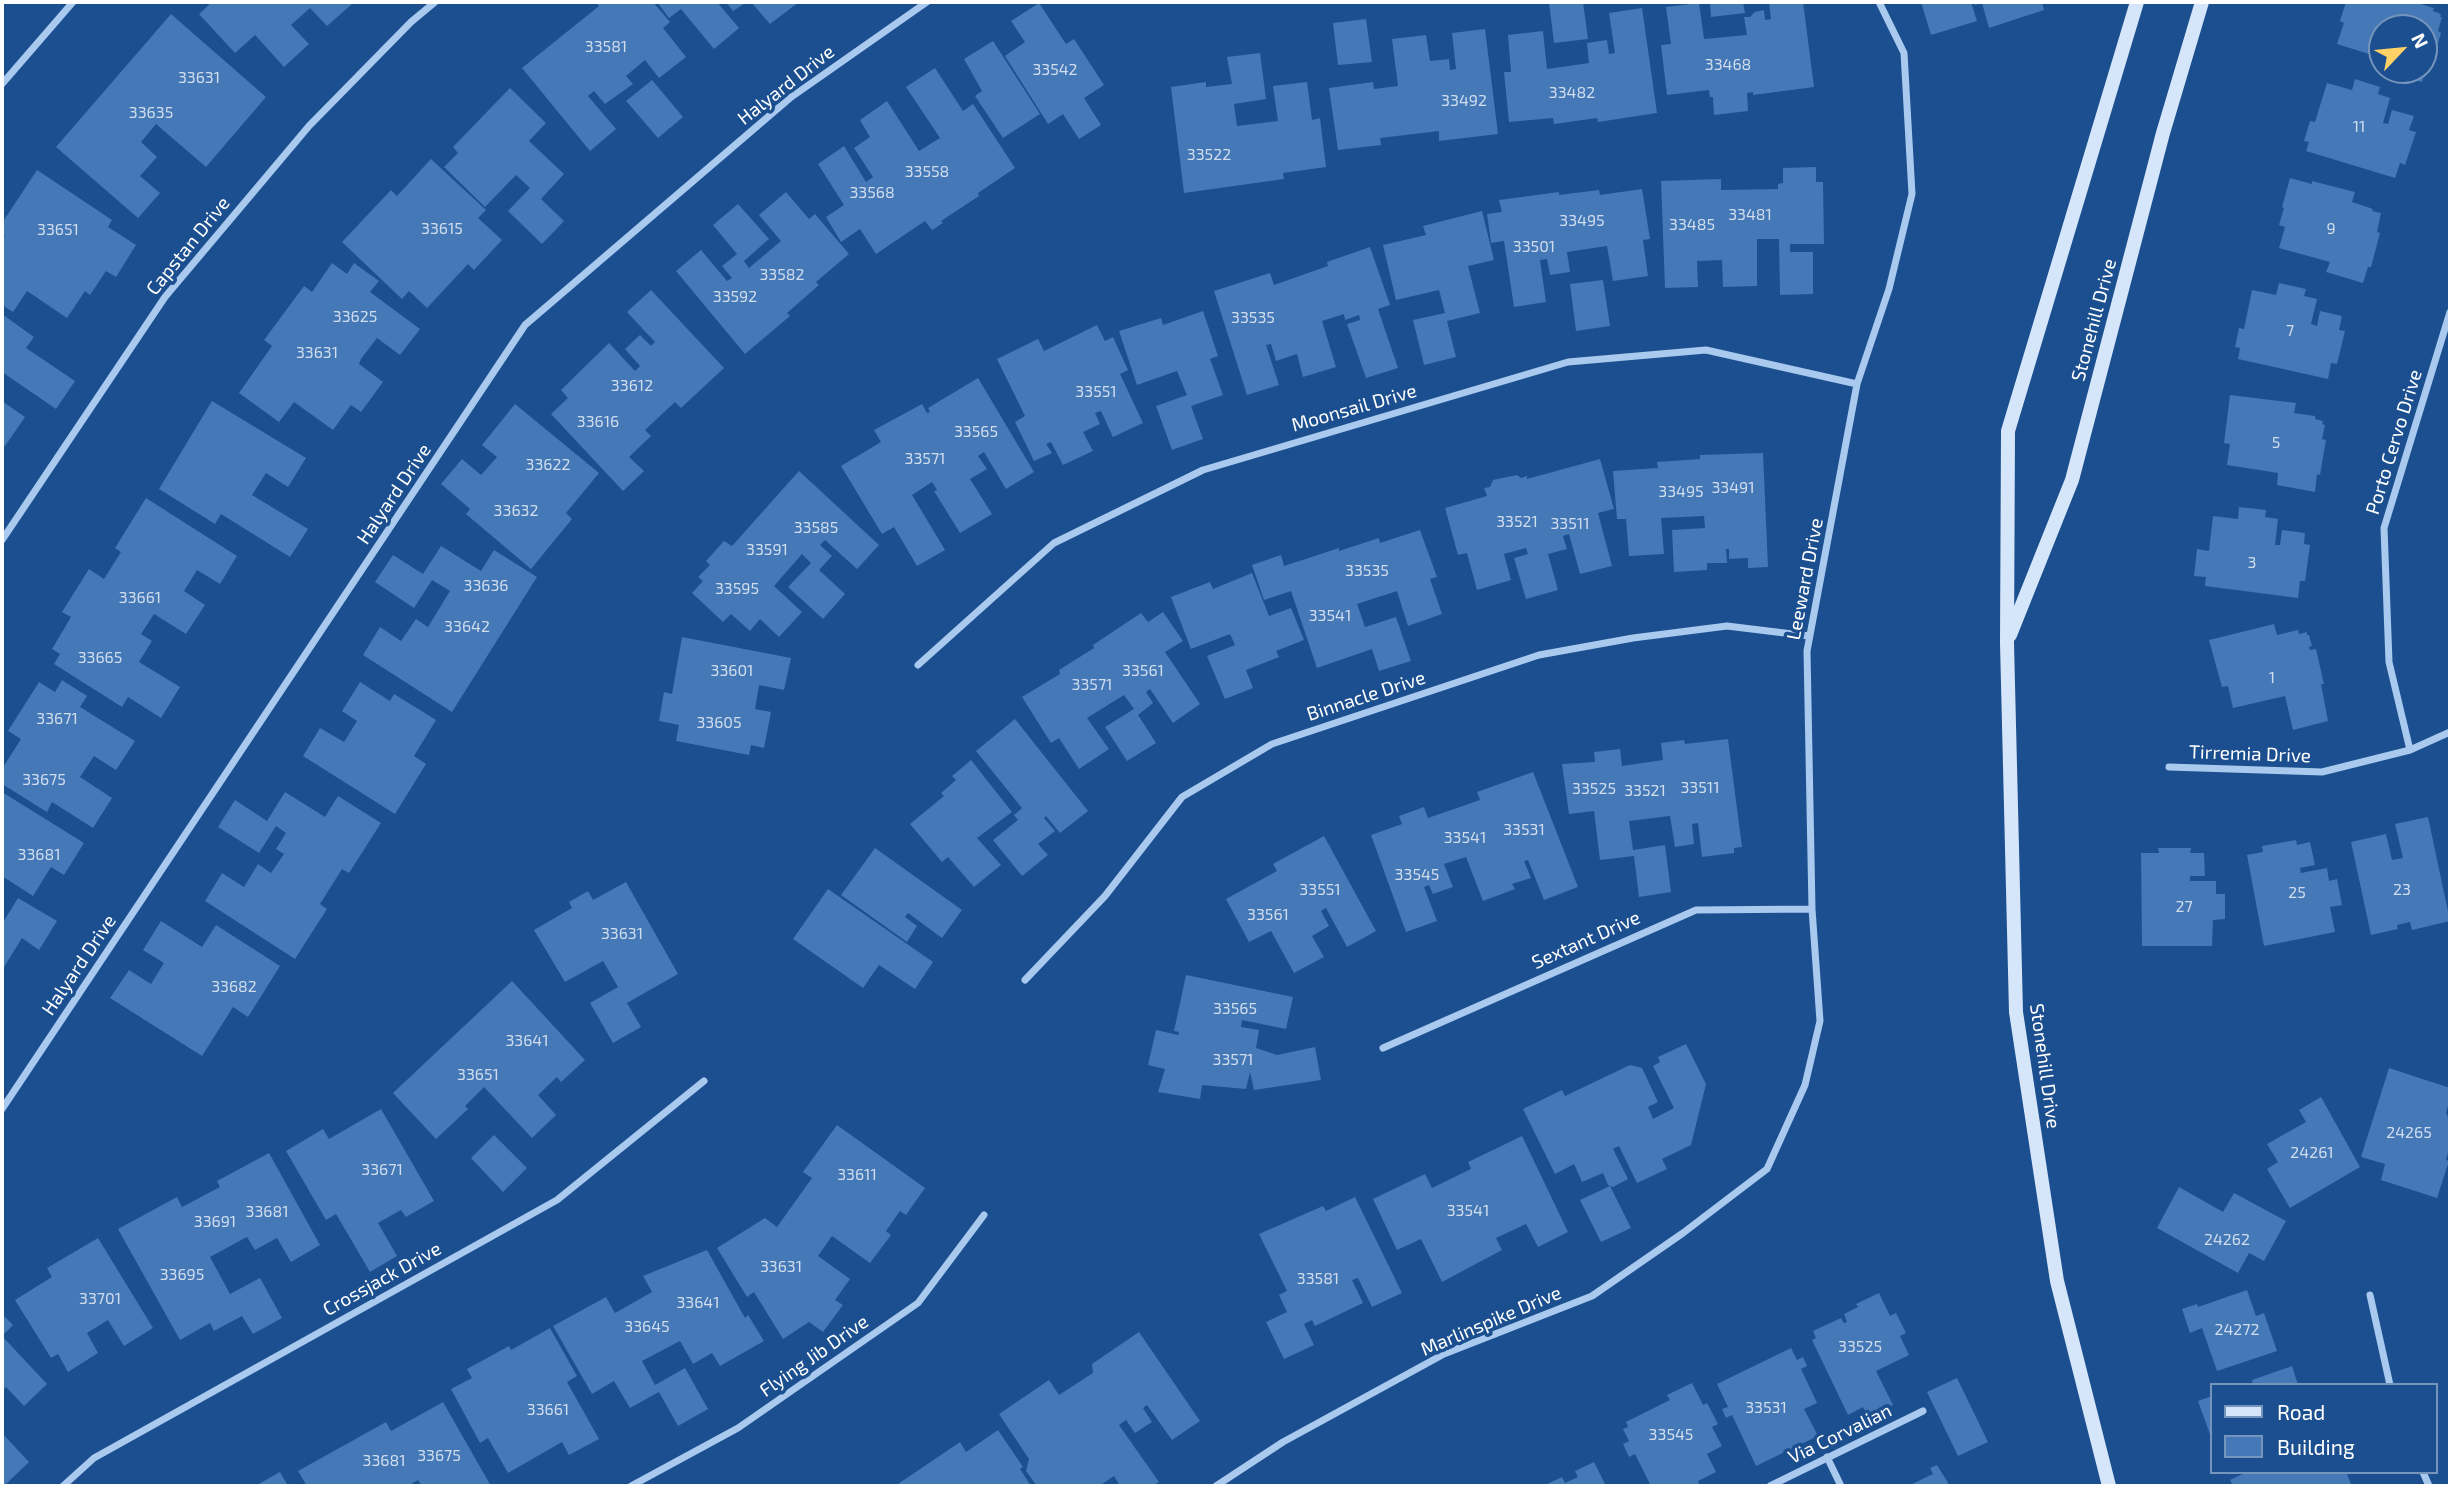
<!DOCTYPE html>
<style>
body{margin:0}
#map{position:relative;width:2452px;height:1488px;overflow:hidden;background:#1b4f8f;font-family:"Exo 2",sans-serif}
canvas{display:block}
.frame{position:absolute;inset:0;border:4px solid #fff;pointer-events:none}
.legend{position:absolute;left:2210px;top:1383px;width:228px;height:91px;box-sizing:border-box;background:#1b4f8f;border:2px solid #7695bc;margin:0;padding:9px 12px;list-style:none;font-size:21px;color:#fff}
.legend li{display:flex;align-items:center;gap:14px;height:35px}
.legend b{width:35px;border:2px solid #7695bc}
.north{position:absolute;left:2368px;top:14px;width:70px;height:70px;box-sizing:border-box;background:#1b4f8f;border:2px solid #7695bc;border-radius:50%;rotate:64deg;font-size:19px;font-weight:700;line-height:28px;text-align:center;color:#fff}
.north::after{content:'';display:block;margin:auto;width:24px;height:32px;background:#ffd166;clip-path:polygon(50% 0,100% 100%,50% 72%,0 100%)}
</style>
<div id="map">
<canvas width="2452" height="1488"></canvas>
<div class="frame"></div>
<ul class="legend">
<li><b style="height:9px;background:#d6e6fa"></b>Road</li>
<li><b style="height:19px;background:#4478b7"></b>Building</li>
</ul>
<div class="north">N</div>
</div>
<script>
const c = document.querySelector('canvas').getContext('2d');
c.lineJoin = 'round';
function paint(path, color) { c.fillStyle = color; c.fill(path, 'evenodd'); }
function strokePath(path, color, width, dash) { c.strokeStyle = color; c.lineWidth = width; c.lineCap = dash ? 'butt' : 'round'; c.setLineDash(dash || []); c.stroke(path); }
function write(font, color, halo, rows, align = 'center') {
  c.font = font + ' "Exo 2",sans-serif'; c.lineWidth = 7; c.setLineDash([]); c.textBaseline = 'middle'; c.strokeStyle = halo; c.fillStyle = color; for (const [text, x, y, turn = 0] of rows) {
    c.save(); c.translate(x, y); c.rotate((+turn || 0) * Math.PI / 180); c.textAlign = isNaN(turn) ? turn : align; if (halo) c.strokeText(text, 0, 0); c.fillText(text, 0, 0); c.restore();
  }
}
const building = new Path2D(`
 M212,2H350L352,4L327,26L310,8L291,25L309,44L284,67L255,35L235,53L199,14Z
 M596,2H653L670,22L663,28L686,57L659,78L645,60L626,76L633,84L605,104L594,91L588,96L616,129L590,151L522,68L599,6Z
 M657,2H717L739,28L714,49L681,9L669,18Z
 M726,2H747L733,11Z
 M751,2H799L770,24Z
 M1549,2H1583L1588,39L1554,43Z
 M1710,2H1743L1745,13L1711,17Z
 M1769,2H1803L1814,87L1753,95V92L1747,93L1748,111L1714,115L1713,97H1710L1709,90L1667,95L1661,45L1671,44L1666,7L1699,3L1704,39L1747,35L1744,17H1750L1755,12L1764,10L1765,20L1771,19Z
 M1921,2H1971L1977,21L1931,35Z
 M1974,2H2042L2044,10L1989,28L1982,3L1975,5Z
 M2346,2H2414L2434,8L2433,11L2441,14L2440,17H2442L2438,31L2441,33L2431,66L2427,65L2422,82L2384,71L2424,70V28H2382V58L2337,44L2344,23L2340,21Z
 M1039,3L1066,44L1074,39L1104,85L1084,98L1101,125L1079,139L1063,114L1048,124L1005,56L1025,42L1011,21Z
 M1642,8L1657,113L1598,122L1597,118L1554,124L1553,118L1509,122L1504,72H1511L1508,35L1543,31L1547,69L1589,63L1587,43L1607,40L1609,54L1615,53L1609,13Z
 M171,14L266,97L206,167L156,124L141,142L157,157L140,176L160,193L138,218L56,147Z
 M1366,19L1372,62L1338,65L1333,23Z
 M1485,29L1498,134L1439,141V131L1380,138L1381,145L1338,150L1329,88L1373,82L1374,89L1398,86L1392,39L1426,35L1430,61L1449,59L1450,70L1456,69L1452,33Z
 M993,41L1040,114L1003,138L975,96L982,91L964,59Z
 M1260,53L1266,99L1234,104L1237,126L1278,121L1273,86L1307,82L1312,120L1320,118L1326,167L1283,173L1284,179L1184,193L1171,87L1206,82V87L1232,84L1227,57Z
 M935,68L963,111L973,104L1015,168L978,193L979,196L941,221L943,223L932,230L925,221L876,254L860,229L841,242L826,217L844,205L818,164L844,146L866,182L873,177L854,148L870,137L860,120L887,101L919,151L940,138L906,87Z
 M2355,79L2380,87L2378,94L2390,98L2383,123L2388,124L2392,110L2414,116L2409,130L2416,132L2405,165L2400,163L2395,178L2306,151L2309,142L2304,141L2310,121L2315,122L2327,83L2352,90Z
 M652,80L683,117L658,138L626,101Z
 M510,88L546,123L529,141L564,174L541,199L564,221L542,244L508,211L530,188L516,175L485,207L444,167L458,153L453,147Z
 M431,159L486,210L478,218L502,240L474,270L468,264L427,308L409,291L402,299L342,242L391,190L397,196Z
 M1816,167V182H1823L1824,244H1790V252H1813V294L1780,295L1779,239H1757V286L1723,287L1722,260L1697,261L1698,287L1665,288L1661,181L1721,179V190L1778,189V184L1783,183V168Z
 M37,170L112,220L108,227L136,245L116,277L106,271L90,295L85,291L67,318L27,291L13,312L2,305V240L5,236L2,234V223Z
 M2290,178L2312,184V181L2355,192L2352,202L2373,209L2372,211L2381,213L2377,232L2380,233L2371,267H2368L2363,283L2326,272L2330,262L2279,248L2285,227L2279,225L2284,208L2282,207Z
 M1642,189L1650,239L1643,240L1648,276L1613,281L1607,246L1567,252L1570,272L1550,275L1547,259L1540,260L1546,302L1514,307L1504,241L1491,243L1487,214L1502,212L1499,200L1559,192V195L1599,190L1600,195Z
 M786,192L809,219L815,214L849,254L816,282L819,285L787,313L790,316L745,354L676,271L701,250L727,281L732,278L722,266L737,254L713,225L738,204L769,239L744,261L749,268L781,241L759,215Z
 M1482,211L1494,260L1468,266L1480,313L1447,321L1456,357L1424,365L1413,320L1445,313L1439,290L1396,300L1383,245L1426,235L1423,226Z
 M1370,247L1390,305L1378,309L1398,368L1366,378L1347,324L1360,320L1359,315L1345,320L1344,314L1322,321L1336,367L1303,377L1297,354L1276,361L1271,344L1266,345L1279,385L1247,395L1214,291L1270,273L1274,285L1328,266L1327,262Z
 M332,263L347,274L354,263L379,281L370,292L420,329L400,355L377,338L361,359L359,364L383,382L361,412L351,405L333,430L294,402L279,422L239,393L272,346L264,340L304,286L312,292Z
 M1603,280L1610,326L1576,331L1570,284Z
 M2279,283L2306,289L2304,296L2317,299L2311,324L2317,326L2320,311L2342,316L2339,330L2345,331L2337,364L2331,363L2328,379L2238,359L2240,348L2235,347L2239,328L2244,329L2252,290L2276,295Z
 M651,290L724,368L681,408L675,402L645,430L651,436L629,457L644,471L623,491L551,414L568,398L561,390L609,343L635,371L640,366L625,349L640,335L651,346L655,342L627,312Z
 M1203,311L1218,356L1210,359L1223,395L1191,406L1203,439L1172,450L1156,406L1187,395L1177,371L1137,385L1119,331L1161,318L1163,325Z
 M2,314L34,337L26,348L75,381L56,409L2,372Z
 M1097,325L1105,341L1113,337L1128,370L1120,374L1143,423L1113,437L1101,411L1095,413L1100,424L1083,432L1093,451L1063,465L1051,442L1046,444L1052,453L1034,461L1015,422L1025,416L997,359L1038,339L1044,351Z
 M978,378L1034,472L1006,489L984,452L978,456L987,469L970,479L992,514L960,533L934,491L937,490L932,482L912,495L945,550L917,566L894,527L882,534L841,466L881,442L874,430L922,404L927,413L930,412L928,408Z
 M2230,395L2296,403L2294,413L2315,416V419L2323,421L2322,424L2325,425L2322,439L2326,440L2320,475L2317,474L2315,492L2277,485L2278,473L2227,465L2230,444L2224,443Z
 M2,401L25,417L5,446L2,443Z
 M212,401L306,458L288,487L266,473L252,495L308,529L290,557L221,514L215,524L159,489Z
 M515,404L599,473L566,513L572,519L531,569L466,514L470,509L441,484L462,459L481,475L497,457L482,445Z
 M1763,453L1768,567L1748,568V558L1729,559V549H1726L1727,563H1707V570L1674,572L1672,530L1705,528L1704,516L1661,518L1664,554L1629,556L1626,519H1617L1613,471L1658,468L1657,462L1700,459V455Z
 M1600,459L1614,509L1598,513L1612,566L1580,574L1569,534L1563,536L1567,549L1548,554L1558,590L1526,599L1514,558L1528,554L1526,548L1504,554L1511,580L1477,590L1467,553L1458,555L1445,508L1487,496L1484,488L1490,487L1493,480L1517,475L1521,478L1527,476V479Z
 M799,471L879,545L857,569L825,540L820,545L832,556L819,570L845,594L823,619L788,587L811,563L802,554L774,586L802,612L779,637L760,619L750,631L731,614L723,622L692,593L703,581L698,577L710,565L706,561L724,541L732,546Z
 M146,498L237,556L220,584L197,570L184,591L205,605L186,634L154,614L141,634L152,641L139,662L180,687L161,718L128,697L122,707L54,664L60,654L52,649L71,617L62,612L89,569L104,579L121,552L115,548Z
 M2239,507L2266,510L2265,517L2278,519L2275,545H2280L2282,530L2305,533L2304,544L2310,545L2305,581H2300L2298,598L2205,586L2206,577L2194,576L2197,549L2209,551L2213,516L2238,519Z
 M1420,530L1437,577L1430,579L1442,614L1408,626L1397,591L1357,604L1365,627L1396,617L1411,661L1379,671L1372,649L1317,668L1291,591L1264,600L1252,565L1281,555L1284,566L1339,548V551L1379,538L1380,543Z
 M441,546L481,571L494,550L537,577L452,712L363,655L380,627L401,641L416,619L428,627L450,591L432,580L414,608L375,582L393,555L423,574Z
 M1252,573L1269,616L1291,608L1304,640L1276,651L1279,657L1246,670L1253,688L1225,699L1207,656L1235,645L1230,634L1191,649L1171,597L1210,582L1213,589Z
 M1163,612L1183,641L1165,652L1200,704L1173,723L1150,689L1146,692L1153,703L1138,715L1156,743L1127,761L1105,727L1134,709L1124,695L1087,718L1109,749L1079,769L1059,738L1051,743L1022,697L1060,674L1059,670L1094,648L1093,645L1141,613L1148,622Z
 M2274,624L2277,635L2298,630L2299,634L2307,632V635H2309L2312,646L2309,647L2310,650L2316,649L2324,684H2321L2328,721L2293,730L2285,696L2233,708L2228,686L2222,687L2209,640Z
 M682,637L791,658L784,690L759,685L755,709L771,712L764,748L751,745L749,755L676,741L679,725L659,721L664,692L672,694Z
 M62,680L87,696L80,707L135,741L116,770L94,756L80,777L112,798L93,828L52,802L47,812L2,784V769L21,739L8,731L39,682L55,692Z
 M360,682L390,701L394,694L436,720L414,756L426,764L395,814L303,756L320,728L344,742L357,721L342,711Z
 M1015,719L1088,811L1060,833L1046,816L1044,818L1055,831L1038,844L1048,855L1022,876L993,840L1018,820L1014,815L1022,808L976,751Z
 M1728,739L1742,847L1734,848V853L1702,857L1698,823L1692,824L1694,844L1675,847L1670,816L1629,821L1633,850L1665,845L1671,892L1639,897L1634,856L1600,860L1594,811L1569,814L1562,764L1595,762L1594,752L1620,749L1622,766L1663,760L1661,743L1684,740L1685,744Z
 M971,760L1012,812L977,838L1001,865L974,887L948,857L942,862L910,824L944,796L941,793L956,780L952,776Z
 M1533,772L1578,887L1544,900L1528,860L1524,861L1531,878L1512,884L1515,889L1483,901L1466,857L1444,864L1453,887L1433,894L1429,885L1424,887L1437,921L1406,932L1371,835L1402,824L1399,816L1424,807L1428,818L1480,800L1477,792Z
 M2,792L84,843L64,875L51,867L33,896L2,876Z
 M285,792L325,817L338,796L381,823L349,873L342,869L320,904L327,909L295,959L205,901L222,873L244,887L258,864L271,873L284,854L276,849L286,833L276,826L259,853L218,827L235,800L267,821Z
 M2428,817L2450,921L2412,930L2410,922L2397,925L2398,929L2371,935L2351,842L2386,834L2392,860L2403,858L2395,824Z
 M1324,836L1376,931L1347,947L1326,908L1321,911L1329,926L1312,936L1324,957L1294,973L1271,931L1249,942L1226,899L1277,871L1273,864Z
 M2296,840L2297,845L2310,842L2315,865L2300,868L2301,873L2327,868L2329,881L2337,879L2342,905L2330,907L2335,932L2264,946L2247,855L2263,852L2262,846Z
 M875,848L962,910L942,938L908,913L905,917L917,926L907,942L841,895Z
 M2158,848H2191L2190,853H2204L2205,876H2190V881H2216V894H2225V919L2213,920L2212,946H2142L2141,853H2159Z
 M626,882L678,974L627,1003L641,1027L613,1043L590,1003L618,987L603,961L565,982L534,930L572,908L569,902L588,891L593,900Z
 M828,889L933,962L915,989L879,965L863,988L793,939Z
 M18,898L57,921L39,950L22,938L4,967L2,966V924Z
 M161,921L202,947L216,925L280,966L248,1017L233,1007L202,1056L110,998L129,970L151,984L164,963L143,950Z
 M1186,975L1293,997L1286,1029L1242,1020L1241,1027L1259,1030L1256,1048L1277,1055L1315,1047L1321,1080L1254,1090L1250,1072L1246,1089L1202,1085L1200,1099L1158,1092L1165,1069L1148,1065L1156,1030L1178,1035L1179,1032L1174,1031Z
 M512,981L585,1060L561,1082L557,1077L538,1095L556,1115L532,1138L484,1087L465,1106L468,1109L436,1139L393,1093Z
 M1686,1044L1706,1084L1691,1145L1662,1159L1667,1169L1637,1183L1619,1146L1613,1149L1628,1179L1613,1187L1608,1185L1603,1173L1582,1182L1574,1164L1555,1174L1523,1109L1562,1090L1565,1096L1630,1065L1642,1068L1658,1102L1648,1107L1653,1119L1674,1108L1653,1066L1660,1062L1658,1057Z
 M2389,1068L2450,1088V1099L2446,1113L2450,1121V1145L2446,1160L2449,1161L2437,1198L2381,1180L2385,1164L2361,1157Z
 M2321,1097L2360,1167L2290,1208L2267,1169L2278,1162L2267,1144L2306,1122L2299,1110Z
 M381,1109L434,1201L406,1217L401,1210L378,1223L397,1256L370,1272L336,1214L326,1220L286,1151L323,1129L329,1139Z
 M837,1125L925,1188L906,1215L900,1211L886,1231L891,1235L870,1263L832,1236L818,1256L850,1279L835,1300L843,1305L823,1332L809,1322L783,1339L754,1292L747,1297L717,1248L765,1218L777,1227L812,1178L803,1172Z
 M494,1135L527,1168L503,1192L471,1158Z
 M1522,1136L1568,1232L1538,1247L1526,1224L1496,1238L1502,1250L1442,1282L1421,1239L1397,1250L1373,1199L1425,1174L1432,1188L1471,1169L1468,1162Z
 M269,1153L320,1245L291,1262L277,1238L255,1250L247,1237L210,1257L230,1294L260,1278L282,1318L253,1334L242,1316L214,1331L210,1323L180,1340L118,1229L177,1197L182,1207L220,1187L217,1181Z
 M1610,1186L1631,1228L1601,1242L1580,1200Z
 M2179,1187L2223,1212L2234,1193L2286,1221L2264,1261L2249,1253L2238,1273L2157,1228Z
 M1355,1197L1402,1293L1372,1307L1358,1278L1352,1280L1363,1303L1315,1326L1312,1320L1304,1324L1314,1345L1284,1359L1266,1322L1287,1312L1279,1295L1287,1291L1259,1234L1323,1206L1326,1211Z
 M98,1238L153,1328L124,1346L108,1320L87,1333L98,1353L68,1372L58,1354L51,1358L15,1300L52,1277L47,1268Z
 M707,1250L745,1318L748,1315L764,1341L720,1366L712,1353L693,1364L680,1341L642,1361L655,1385L685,1368L708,1409L678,1426L659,1392L630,1408L614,1381L592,1394L553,1326L606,1297L615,1313L652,1292L643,1276Z
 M2247,1290L2256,1316L2264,1313L2277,1351L2217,1371L2202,1328L2190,1333L2182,1309L2197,1304L2198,1307Z
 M1879,1293L1890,1316L1896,1313L1906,1333L1900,1336L1909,1355L1876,1371L1893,1405L1868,1417L1863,1407L1848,1415L1812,1340L1816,1338L1813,1331L1841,1318L1844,1323L1847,1322L1844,1314L1858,1307L1856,1304Z
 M2,1314L13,1325L2,1336Z
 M550,1328L577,1376L567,1382L599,1439L569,1455L562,1442L508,1473L488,1438L480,1443L451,1389L472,1378L467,1369L509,1346L511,1350Z
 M1139,1332L1200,1421L1172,1440L1147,1405L1143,1408L1152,1422L1135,1433L1126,1420L1119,1425L1159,1482L1152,1486H1120L1114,1476L1099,1486H1037L1026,1471L1029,1459L999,1414L1049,1380L1059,1395L1093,1373L1092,1364Z
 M2,1336L47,1384L24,1406L6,1387L2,1391Z
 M1791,1348L1797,1360L1803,1357L1807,1366L1801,1369L1817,1403L1804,1409L1818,1436L1756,1466L1732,1415L1726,1418L1722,1409L1728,1407L1717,1384Z
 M2292,1366L2298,1385H2253L2252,1380Z
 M1957,1378L1988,1442L1958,1456L1927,1392Z
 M1692,1383L1703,1405L1707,1403L1718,1424L1712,1427L1722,1446L1707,1454L1716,1472L1698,1481L1700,1486H1651L1635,1454L1629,1457L1623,1444L1629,1441L1623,1429L1628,1427L1626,1422L1670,1400L1667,1395Z
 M2212,1396V1440L2198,1401Z
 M443,1402L491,1486H422L418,1480L411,1484L413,1486H307L298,1471L386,1422L391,1431Z
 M998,1430L1023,1467L1020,1469L1031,1486H895L960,1442L966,1452Z
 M2,1433L29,1462L5,1485L2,1482Z
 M1594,1462L1606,1486H1543L1562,1477L1565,1483L1578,1477L1575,1471Z
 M1937,1465L1950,1486H1908L1933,1474L1930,1468Z
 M280,1472L288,1486H255Z
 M2247,1472H2346L2352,1486H2233L2230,1480Z`);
const minor = new Path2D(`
 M2,84L73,2
 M2,540L165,297L309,126L411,22L435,2
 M918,665L1054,543L1203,470L1568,362L1706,350L1857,384
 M2410,750L2389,662L2384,528L2450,312
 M2169,767L2322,772L2410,750L2450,732
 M1025,980L1105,896L1182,797L1272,744L1539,655L1633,638L1727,626L1809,636
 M1383,1048L1696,910L1812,909
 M2,1109L525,325L790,98L927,2
 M2370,1295L2390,1385
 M1827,1457L1841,1486
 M2423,1472L2429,1486
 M63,1486L94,1458L557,1200L704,1081
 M631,1486L738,1428L918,1303L984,1215
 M1216,1486L1283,1442L1444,1354L1592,1296L1683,1233L1767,1169L1805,1085L1820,1021L1812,909L1807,651L1857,384L1889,289L1912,194L1904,53L1879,2
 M1770,1486L1923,1411`);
const secondary = new Path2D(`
 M2010,635L2072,480L2163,133L2202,2
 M2109,1486L2057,1281L2016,1012L2007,643L2008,431L2137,2`);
const numberNames = [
 ["33581",606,47],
 ["33468",1728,65],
 ["33542",1055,70],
 ["33631",199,78],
 ["33482",1572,93],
 ["33492",1464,101],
 ["33635",151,113],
 ["11",2359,127],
 ["33522",1209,155],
 ["33558",927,172],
 ["33568",872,193],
 ["33481",1750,215],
 ["33495",1582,221],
 ["33485",1692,225],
 ["33615",442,229],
 ["9",2331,229],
 ["33651",58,230],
 ["33501",1534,247],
 ["33582",782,275],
 ["33592",735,297],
 ["33625",355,317],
 ["33535",1253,318],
 ["7",2290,331],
 ["33631",317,353],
 ["33612",632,386],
 ["33551",1096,392],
 ["33616",598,422],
 ["33565",976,432],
 ["5",2276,443],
 ["33571",925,459],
 ["33622",548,465],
 ["33491",1733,488],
 ["33495",1681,492],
 ["33632",516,511],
 ["33521",1517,522],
 ["33511",1570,524],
 ["33585",816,528],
 ["33591",767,550],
 ["3",2252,563],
 ["33535",1367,571],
 ["33636",486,586],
 ["33595",737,589],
 ["33661",140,598],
 ["33541",1330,616],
 ["33642",467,627],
 ["33665",100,658],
 ["33601",732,671],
 ["33561",1143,671],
 ["1",2272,678],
 ["33571",1092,685],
 ["33671",57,719],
 ["33605",719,723],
 ["33675",44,780],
 ["33511",1700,788],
 ["33525",1594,789],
 ["33521",1645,791],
 ["33531",1524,830],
 ["33541",1465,838],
 ["33681",39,855],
 ["33545",1417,875],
 ["33551",1320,890],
 ["23",2402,890],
 ["25",2297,893],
 ["27",2184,907],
 ["33561",1268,915],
 ["33631",622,934],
 ["33682",234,987],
 ["33565",1235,1009],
 ["33641",527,1041],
 ["33571",1233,1060],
 ["33651",478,1075],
 ["24265",2409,1133],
 ["24261",2312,1153],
 ["33671",382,1170],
 ["33611",857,1175],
 ["33541",1468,1211],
 ["33681",267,1212],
 ["33691",215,1222],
 ["24262",2227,1240],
 ["33631",781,1267],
 ["33695",182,1275],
 ["33581",1318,1279],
 ["33701",100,1299],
 ["33641",698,1303],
 ["33645",647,1327],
 ["24272",2237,1330],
 ["33525",1860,1347],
 ["33531",1766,1408],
 ["33661",548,1410],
 ["33545",1671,1435],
 ["33675",439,1456],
 ["33681",384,1461]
];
const streetNames = [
 ["Halyard Drive",786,85,-38],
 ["Capstan Drive",188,246,-51],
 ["Stonehill Drive",2094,320,-75],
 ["Moonsail Drive",1354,408,-16],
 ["Porto Cervo Drive",2394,442,-73],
 ["Halyard Drive",394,494,-56],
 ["Leeward Drive",1805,579,-79],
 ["Binnacle Drive",1366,696,-18],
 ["Tirremia Drive",2250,754,2],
 ["Sextant Drive",1586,940,-24],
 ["Halyard Drive",79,965,-56],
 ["Stonehill Drive",2045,1066,82],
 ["Crossjack Drive",382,1279,-29],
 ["Marlinspike Drive",1491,1321,-23],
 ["Flying Jib Drive",814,1356,-35],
 ["Via Corvalian",1840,1434,-26]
];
paint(building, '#4478b7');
strokePath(minor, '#a9c9ee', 7);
strokePath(secondary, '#d6e6fa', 14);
write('16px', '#d0dded', null, numberNames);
write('19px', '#fff', '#1b4f8f', streetNames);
</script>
